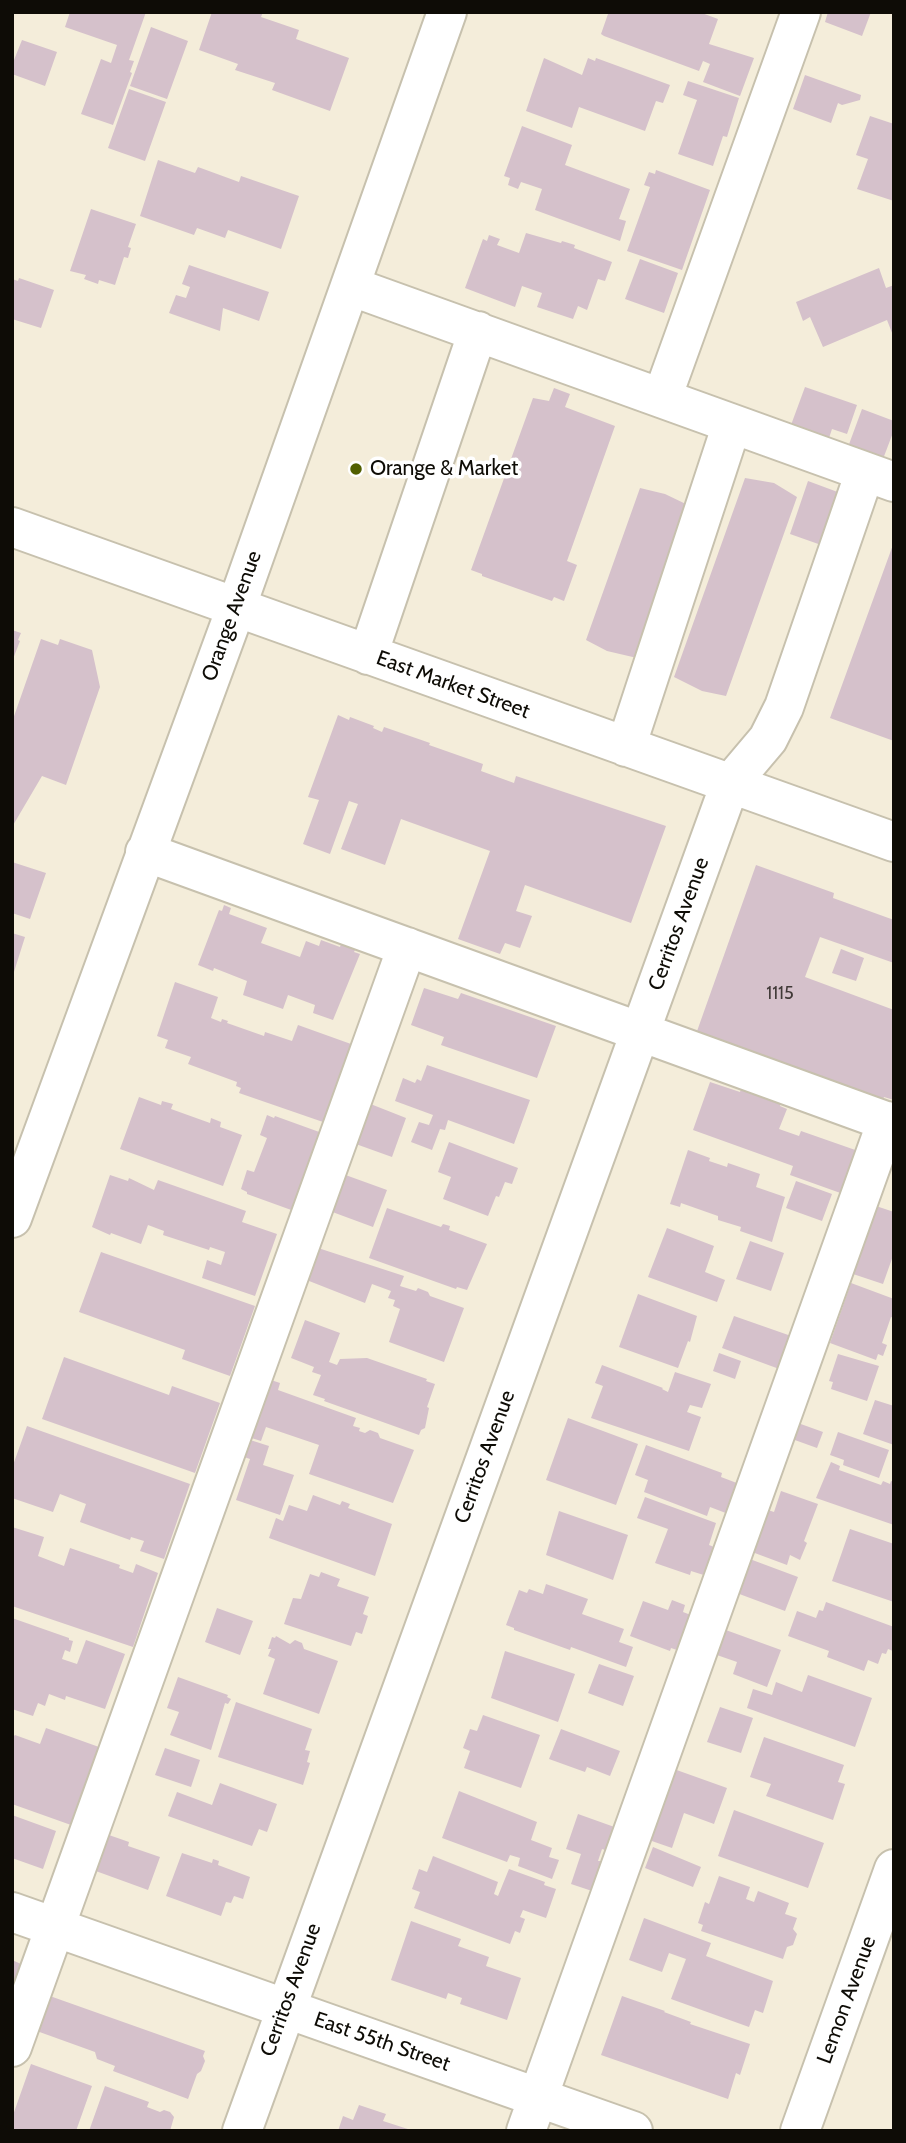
<!DOCTYPE html>
<style>
body{margin:0}
#map{position:relative;width:906px;height:2143px;overflow:hidden;background:#f4edda;font-family:Cabin,sans-serif}
canvas{display:block}
.frame{position:absolute;inset:0;border:14px solid #0e0c06;pointer-events:none}
</style>
<div id="map">
<canvas width="906" height="2143"></canvas>
<div class="frame"></div>
</div>
<script>
const c = document.querySelector('canvas').getContext('2d');
c.lineJoin = 'round';
function paint(path, color) { c.fillStyle = color; c.fill(path, 'evenodd'); }
function strokePath(path, color, width, dash) { c.strokeStyle = color; c.lineWidth = width; c.lineCap = dash ? 'butt' : 'round'; c.setLineDash(dash || []); c.stroke(path); }
function write(font, color, halo, rows, align = 'center') {
  c.font = font + ' Cabin,sans-serif'; c.lineWidth = 7; c.setLineDash([]); c.textBaseline = 'middle'; c.strokeStyle = halo; c.fillStyle = color; for (const [text, x, y, turn = 0] of rows) {
    c.save(); c.translate(x, y); c.rotate((+turn || 0) * Math.PI / 180); c.textAlign = isNaN(turn) ? turn : align; if (halo) c.strokeText(text, 0, 0); c.fillText(text, 0, 0); c.restore();
  }
}
const building = new Path2D(`
 M70,12H146L129,60L134,61L130,72L132,73L113,125L81,114L101,59L111,63L117,45L65,27Z
 M212,12H263L261,17L299,30L296,39L349,58L330,111L272,90L275,83L235,70L238,64L199,50Z
 M603,12H699L718,19L709,44L754,58L740,96L703,82L710,64L703,61L699,71L604,36L601,34L608,14Z
 M828,12H871L862,36L825,22Z
 M151,27L188,41L167,99L130,86Z
 M22,40L57,52L45,86L12,74V65Z
 M544,58L582,75L588,58L595,61L596,58L670,85L663,103L656,101L645,131L579,107L572,128L526,111Z
 M805,75L861,95L860,100L842,105L838,103L831,123L793,109Z
 M688,81L739,98L727,137L723,136L713,166L678,154L697,100L683,95Z
 M129,89L166,102L145,161L108,148Z
 M870,116L894,124V201L857,189L868,159L856,155Z
 M522,126L572,145L565,165L630,189L619,219L626,221L620,241L535,210L542,189L521,182L518,189L508,185L510,178L504,176Z
 M158,160L195,173L198,167L239,182L241,176L299,196L281,249L228,230L225,238L197,228L194,235L140,216Z
 M656,170L710,190L682,270L627,251L650,187L644,185L649,172L655,174Z
 M91,209L136,224L128,247L131,248L128,258L124,257L115,285L99,280L98,284L84,279L86,275L70,271Z
 M526,233L561,243L562,241L575,245L574,248L612,262L605,281L598,279L587,310L578,306L573,319L537,307L542,293L522,286L515,307L465,288L483,239L487,241L489,235L500,239L497,245L519,253Z
 M640,259L678,273L664,313L625,299Z
 M189,265L269,292L259,321L223,308L220,331L169,313L176,295L186,298L190,287L182,284Z
 M879,268L886,288L894,285V338L887,320L823,347L810,317L803,321L796,302Z
 M19,278L54,290L41,328L12,319V279L18,281Z
 M805,387L857,405L847,434L832,429L829,438L791,425Z
 M554,388L570,394L565,407L615,426L567,561L577,565L564,601L554,597L552,601L482,576V574L471,570L533,398L549,401Z
 M862,409L894,421V430L883,459L848,447Z
 M745,478L774,483L797,497L726,696L702,691L674,677Z
 M808,481L843,494L824,546L790,534Z
 M640,488L665,494L690,506L637,658L607,651L586,640Z
 M894,542V741L830,718Z
 M12,630L21,633L18,640L20,641L13,659Z
 M41,639L58,645L60,639L92,650L100,687L66,785L42,776L12,827V722Z
 M338,715L349,720L350,717L374,726L373,728L382,732L384,727L430,743L429,745L483,764L481,771L514,783L516,776L666,826L631,923L525,885L516,911L532,916L520,948L505,943L500,954L458,939L490,851L401,819L385,865L341,849L358,804L349,801L330,854L303,844L319,800L308,797Z
 M12,862L46,873L30,919L12,913Z
 M756,865L834,893L833,898L894,920V963L820,937L805,977L894,1010V1100L884,1097L883,1100L696,1034Z
 M224,905L231,908L229,914L267,928L261,943L300,957L306,941L319,946L321,940L340,947L342,941L357,946L354,952L360,954L333,1020L313,1013L315,1005L288,995L283,1009L243,995L247,981L214,968L213,971L198,965L219,910L222,911Z
 M12,933L25,937L13,975H12Z
 M841,949L864,958L856,981L832,973Z
 M175,982L218,997L211,1018L221,1022L222,1019L228,1021L227,1023L264,1036L265,1032L292,1041L298,1025L351,1044L323,1122L239,1093L241,1088L236,1086L237,1082L188,1064L191,1057L165,1048L168,1040L157,1036Z
 M424,988L458,999L461,993L556,1026L537,1078L441,1045L444,1037L411,1025Z
 M427,1065L530,1100L514,1144L448,1120L445,1130L440,1129L432,1150L411,1142L419,1122L429,1125L433,1115L395,1101L403,1078L415,1083L417,1079L421,1081Z
 M744,1081L784,1096L780,1106L787,1109L779,1129L799,1136L801,1131L861,1152L846,1195L790,1175L793,1166L693,1130L710,1082L740,1092Z
 M139,1097L161,1105L162,1101L173,1104L171,1109L210,1123L211,1118L221,1122L220,1127L242,1135L223,1186L120,1149Z
 M368,1103L406,1118L392,1157L353,1143Z
 M267,1115L274,1118L275,1116L322,1133L294,1211L247,1194V1192L241,1189L247,1170L254,1172L267,1138L260,1135Z
 M449,1142L518,1168L512,1184L505,1182L499,1197L496,1196L488,1216L443,1199L451,1177L438,1172Z
 M688,1150L710,1158L709,1161L727,1167L728,1163L760,1174L756,1187L785,1197L772,1242L740,1231L741,1227L718,1220V1216L681,1203L680,1207L670,1204Z
 M340,1173L387,1190L373,1227L327,1210Z
 M110,1175L128,1181L129,1178L154,1190L158,1180L246,1211L242,1222L277,1234L255,1296L202,1278L207,1260L221,1265L225,1252L210,1247L209,1250L163,1235L164,1231L148,1225L141,1244L111,1233L110,1235L92,1227Z
 M796,1181L832,1194L822,1221L786,1208Z
 M873,1205L894,1212V1253L883,1284L850,1273Z
 M387,1208L441,1227L443,1224L450,1226L449,1230L487,1244L467,1290L457,1287L456,1289L369,1258Z
 M667,1228L714,1246L705,1272L725,1280L717,1302L648,1277Z
 M750,1241L784,1253L771,1291L736,1279Z
 M315,1247L404,1276L400,1286L416,1291L418,1288L428,1292L430,1296L464,1308L444,1362L389,1342L400,1309L393,1306L395,1300L388,1298L391,1291L372,1284L365,1303L304,1279Z
 M101,1252L255,1306L230,1376L182,1359L185,1350L79,1312Z
 M851,1283L894,1299V1318L891,1317L882,1343L887,1345L883,1356L878,1354L876,1360L830,1343Z
 M638,1294L697,1316L690,1342L688,1341L678,1368L619,1347Z
 M734,1316L794,1337L782,1370L722,1348Z
 M305,1320L340,1333L329,1362L337,1365L340,1359L367,1358L427,1379L426,1381L435,1384L427,1407L429,1408L425,1428L421,1430L419,1435L324,1401L325,1399L313,1395L321,1375L312,1372L314,1367L291,1358Z
 M719,1353L741,1361L735,1379L713,1371Z
 M838,1354L879,1366L867,1401L831,1389L833,1382L829,1381Z
 M64,1357L169,1395L172,1386L220,1403L195,1473L42,1419Z
 M602,1365L663,1388L662,1389L668,1392L675,1372L711,1384L702,1408L690,1405L687,1412L701,1417L689,1451L591,1418L603,1386L595,1383Z
 M268,1379L280,1383L278,1390L356,1418L353,1426L360,1428L359,1431L365,1433L370,1430L378,1433L380,1438L414,1450L393,1503L309,1474L319,1445L266,1427L261,1441L245,1436Z
 M875,1400L894,1406V1445L863,1434Z
 M568,1418L638,1444L616,1505L546,1480Z
 M798,1423L823,1432L817,1448L792,1439Z
 M27,1426L190,1484L164,1559L140,1551L144,1541L131,1537L130,1540L80,1522L86,1504L60,1494L53,1512L12,1498V1468Z
 M838,1432L889,1450L879,1478L843,1465L844,1460L830,1455Z
 M244,1438L269,1446L263,1465L294,1475L280,1515L236,1500L250,1459L238,1455Z
 M646,1445L722,1473L721,1477L742,1485L731,1515L710,1507L707,1516L644,1492L648,1480L635,1475Z
 M831,1462L840,1466L839,1470L881,1485L883,1481L890,1484L891,1481L894,1482V1525L816,1498Z
 M781,1491L818,1504L804,1541L807,1543L800,1560L790,1555L787,1565L752,1552L768,1510L774,1512Z
 M313,1495L340,1505L342,1501L350,1504L348,1508L392,1524L375,1576L269,1538L276,1518L283,1521L289,1505L307,1511Z
 M645,1497L716,1523L709,1545L719,1549L710,1577L691,1571L690,1575L655,1563L668,1529L637,1518Z
 M559,1511L628,1535L613,1580L546,1555Z
 M12,1527L44,1537L38,1556L64,1566L70,1548L120,1565L119,1568L133,1573L136,1564L158,1573L133,1647L12,1606Z
 M850,1529L894,1544V1602L832,1581Z
 M747,1558L798,1577L785,1611L734,1592Z
 M321,1572L340,1579L337,1586L369,1597L363,1614L368,1616L362,1634L356,1632L351,1646L284,1624L293,1598L301,1599L310,1574L319,1577Z
 M546,1584L588,1599L582,1614L624,1629L619,1642L633,1647L626,1667L571,1647L570,1650L514,1630V1628L506,1625L519,1590L527,1593L529,1589L543,1594Z
 M672,1600L685,1605L683,1612L696,1617L683,1652L671,1648L670,1651L630,1636L643,1601L668,1610Z
 M826,1602L894,1627L893,1651L888,1649L886,1654L882,1653L878,1664L868,1660L864,1671L827,1657L829,1651L788,1636L797,1611L816,1618L819,1610L823,1611Z
 M217,1608L253,1621L240,1655L205,1642Z
 M12,1618L69,1638V1640L73,1641L70,1652L65,1650L62,1659L77,1664L86,1640L125,1654L105,1709L66,1696L65,1700L49,1694L45,1706L38,1703L33,1716L12,1709Z
 M723,1629L781,1650L767,1687L733,1674L737,1662L714,1654Z
 M276,1636L290,1644L295,1640L302,1643L304,1649L338,1661L319,1714L263,1694L275,1659L268,1656L271,1649H268L272,1637L275,1638Z
 M505,1651L575,1674L558,1722L491,1698Z
 M599,1664L634,1676L623,1706L588,1693Z
 M808,1675L872,1698L855,1747L747,1708L753,1689L772,1695L776,1682L802,1692Z
 M178,1677L228,1695L227,1697L231,1699L228,1704L225,1703L211,1750L170,1735L179,1712L167,1708Z
 M236,1702L312,1729L305,1750L310,1751L307,1762L310,1763L303,1785L218,1757Z
 M720,1707L753,1718L741,1753L707,1742Z
 M483,1715L540,1735L521,1788L464,1768L470,1751L463,1748L470,1729L477,1731Z
 M46,1728L99,1747L71,1825L12,1804V1738L15,1735L40,1744Z
 M561,1729L620,1751L610,1776L587,1767L585,1772L549,1759Z
 M764,1737L844,1765L838,1782L845,1784L833,1820L766,1796L771,1784L750,1777Z
 M165,1748L200,1760L191,1787L155,1775Z
 M671,1768L727,1788L714,1824L684,1813L672,1848L646,1839Z
 M220,1783L277,1804L267,1832L259,1829L252,1846L168,1816L177,1792L212,1805Z
 M459,1791L537,1822L531,1840L552,1848L549,1857L559,1860L552,1879L518,1866L520,1858L510,1855L507,1862L442,1838Z
 M734,1810L824,1843L808,1888L718,1856Z
 M578,1814L620,1829L611,1852L602,1849L598,1861H602L592,1891L571,1884L581,1854L566,1849Z
 M12,1815L56,1831L43,1869L12,1858Z
 M106,1834L129,1842L128,1846L160,1857L148,1890L93,1870Z
 M653,1847L701,1867L693,1887L645,1868Z
 M182,1853L212,1863L213,1859L219,1861L218,1865L250,1877L243,1899L234,1896L231,1903L226,1902L221,1916L166,1896Z
 M433,1856L498,1882L494,1894L498,1896L509,1869L545,1882L544,1885L556,1889L546,1918L523,1910L520,1917L525,1919L520,1933L515,1931L510,1944L414,1908L420,1892L412,1889L419,1869L427,1872Z
 M719,1876L750,1887L746,1899L754,1902L758,1891L789,1903L785,1914L797,1918L793,1929L797,1934L793,1945L787,1947L783,1959L701,1931L703,1925L698,1923L705,1902L709,1904Z
 M644,1918L711,1943L706,1956L773,1981L763,2013L755,2010L749,2027L671,1999L686,1959L669,1953L662,1972L629,1960Z
 M411,1921L461,1939L458,1946L489,1957L486,1966L521,1978L507,2020L460,2004L462,1998L448,1993L446,1999L391,1980Z
 M12,1960L21,1964L13,1988H12Z
 M47,1995L205,2051L203,2056L205,2061L201,2071L197,2074L188,2099L113,2071L115,2066L97,2059L95,2052L34,2030Z
 M622,1996L665,2011L664,2012L691,2022L690,2024L750,2044L740,2075L736,2073L728,2099L601,2055Z
 M31,2064L92,2086L76,2131H18L12,2129V2118Z
 M105,2086L149,2102L147,2107L160,2112L164,2110L170,2112L174,2117L170,2131H89Z
 M359,2105L386,2114L383,2121L414,2131H338L343,2116L353,2120Z`);
const minor = new Path2D(`
 M350,286L894,482
 M662,398L801,12
 M12,527L894,842
 M368,655L478,331
 M626,747L732,424
 M145,852L894,1124
 M12,1218L236,608L447,12
 M12,1912L633,2131
 M12,2047L407,947
 M242,2131L730,784L768,739L784,707L865,472
 M526,2131L887,1121
 M800,2131L894,1869`);
const markers = [
 [356,469,7,"#515f00"]
];
const numberNames = [
 ["1115",780,994]
];
const poiNames = [
 ["Orange & Market",370,469]
];
const streetNames = [
 ["Orange Avenue",232,616,-70],
 ["East Market Street",453,685,20],
 ["Cerritos Avenue",679,924,-70],
 ["Cerritos Avenue",485,1457,-70],
 ["Cerritos Avenue",291,1990,-70],
 ["Lemon Avenue",847,2000,-70],
 ["East 55th Street",382,2042,19]
];
paint(building, '#d5c1cb');
strokePath(minor, '#c7c1ae', 42);
strokePath(minor, '#fff', 38);
for (const [x, y, r, color] of markers) { const dot = new Path2D(); dot.arc(x, y, r, 0, 2 * Math.PI); c.fillStyle = color; c.fill(dot); strokePath(dot, '#fff', 2.5); }
write('18px', '#403937', null, numberNames);
write('21px', '#0e0c06', '#fff', poiNames, 'left');
write('21px', '#0e0c06', '#fff', streetNames);
</script>
